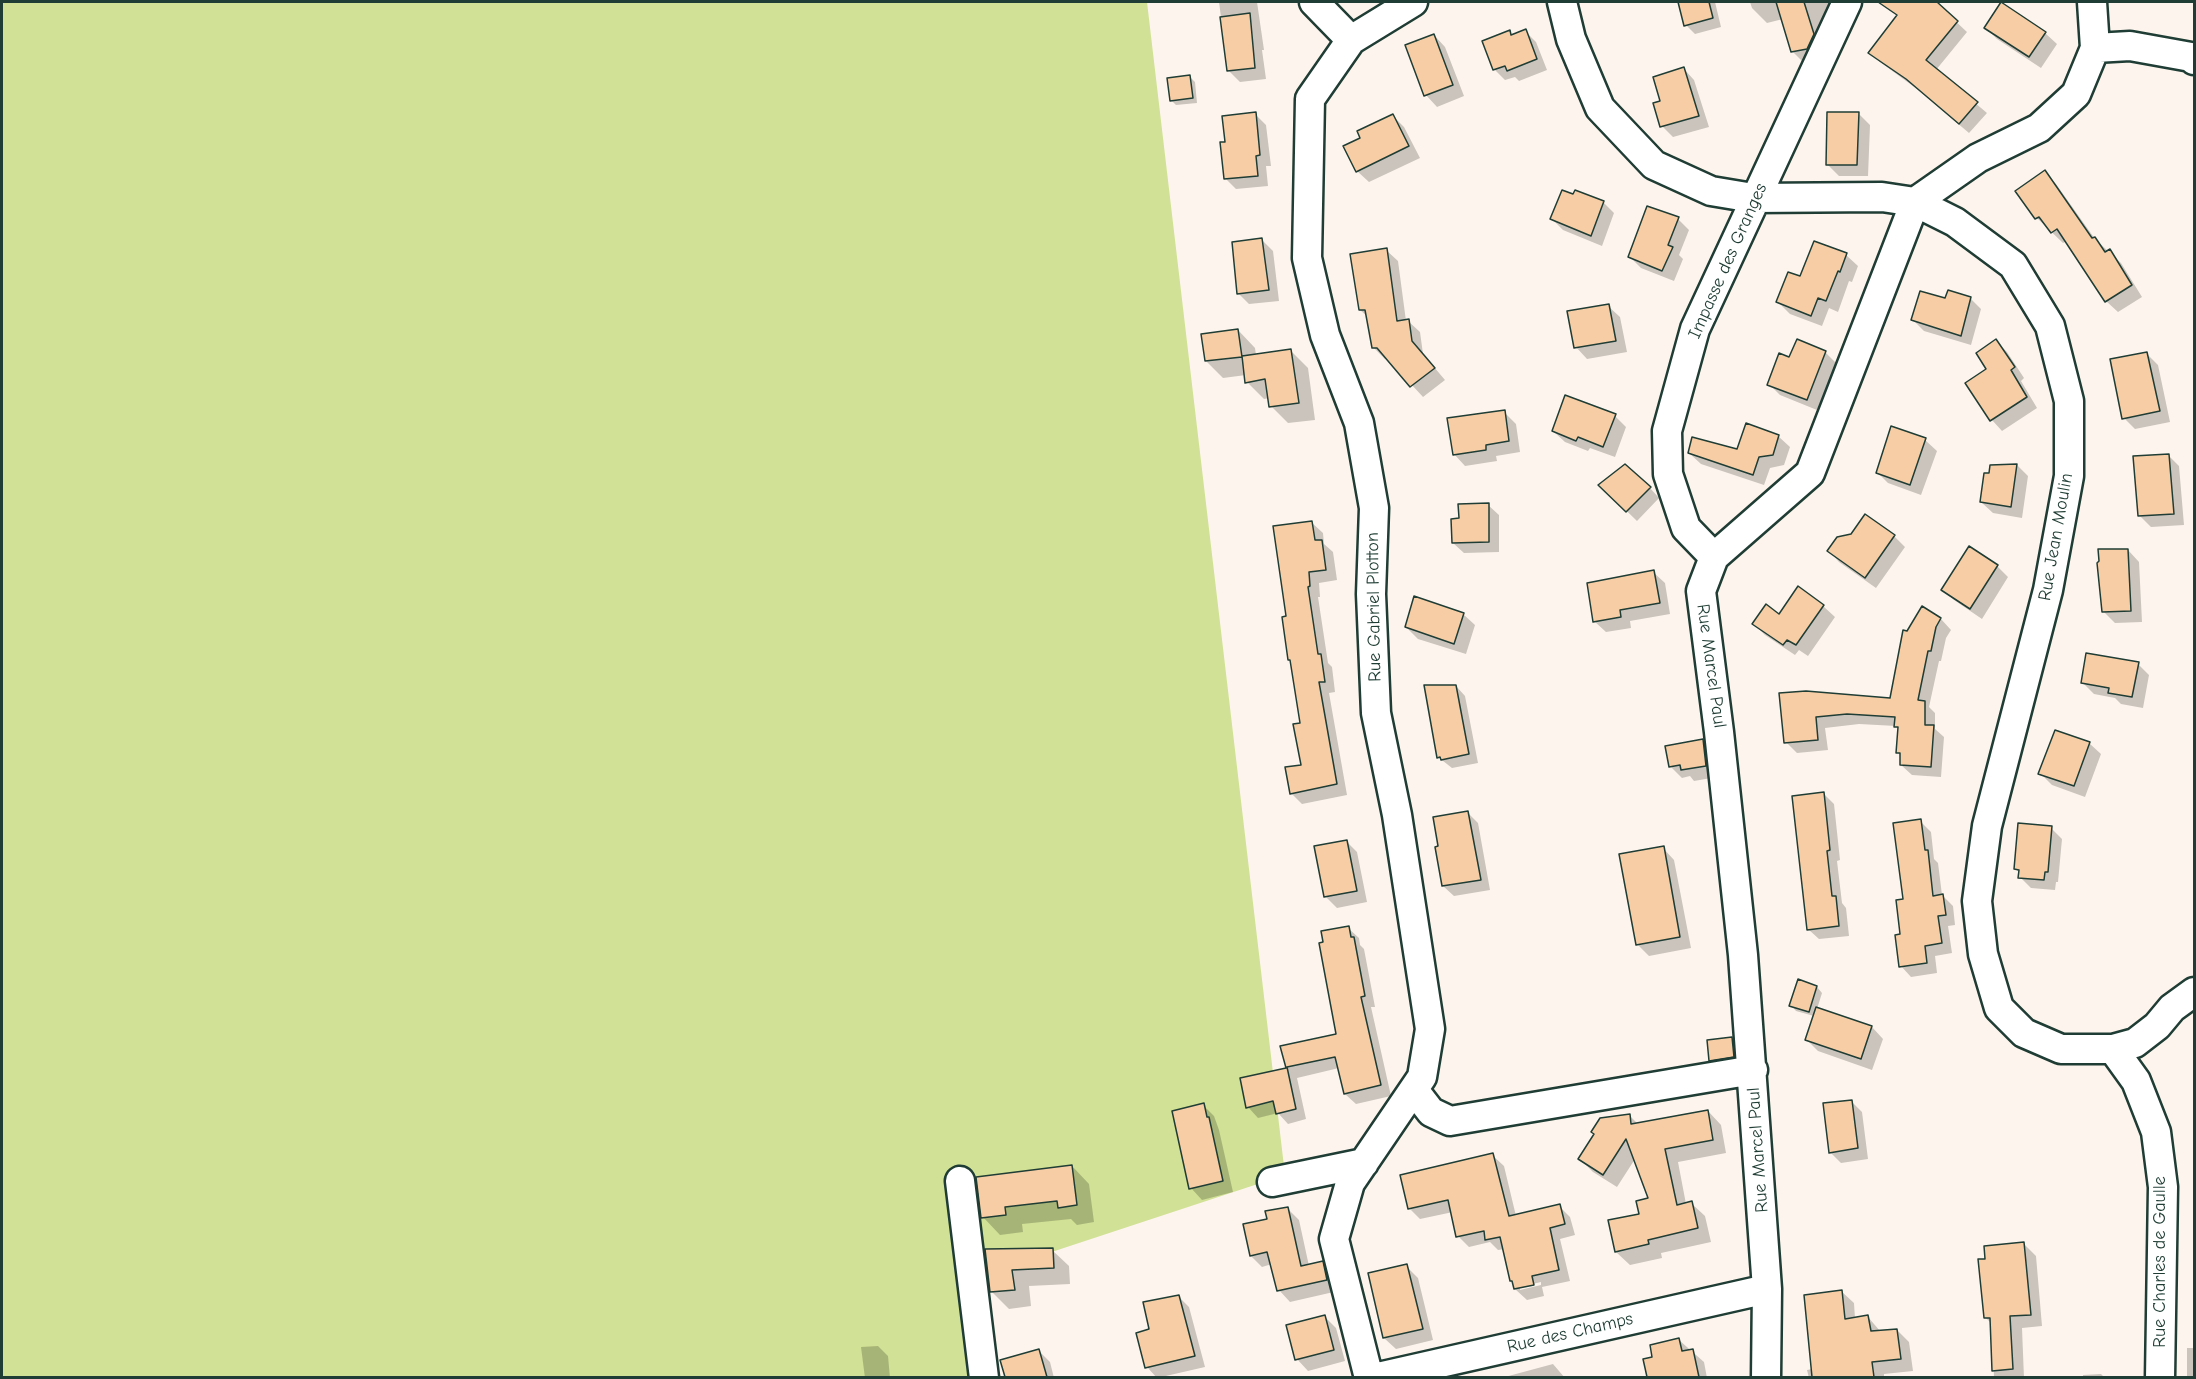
<!DOCTYPE html>
<style>
body{margin:0}
#map{position:relative;width:2196px;height:1379px;overflow:hidden;background:#fdf5ed;font-family:"Comic Neue",sans-serif}
canvas{display:block}
.frame{position:absolute;inset:0;border:3px solid #1f3d34;pointer-events:none}
</style>
<div id="map">
<canvas width="2196" height="1379"></canvas>
<div class="frame"></div>
</div>
<script>
const c = document.querySelector('canvas').getContext('2d');
c.lineJoin = 'round';
function paint(path, color) { c.fillStyle = color; c.fill(path, 'evenodd'); }
function strokePath(path, color, width, dash) { c.strokeStyle = color; c.lineWidth = width; c.lineCap = dash ? 'butt' : 'round'; c.setLineDash(dash || []); c.stroke(path); }
function write(font, color, halo, rows, align = 'center') {
  c.font = font + ' "Comic Neue",sans-serif'; c.lineWidth = 6; c.setLineDash([]); c.textBaseline = 'middle'; c.strokeStyle = halo; c.fillStyle = color; for (const [text, x, y, turn = 0] of rows) {
    c.save(); c.translate(x, y); c.rotate((+turn || 0) * Math.PI / 180); c.textAlign = isNaN(turn) ? turn : align; if (halo) c.strokeText(text, 0, 0); c.fillText(text, 0, 0); c.restore();
  }
}
const green = new Path2D(`
 M2,2H1147L1285,1175L985,1274L994,1377L2,1378Z`);
const shadow = new Path2D(`
 M1219,2H1257L1264,50H1262L1266,79L1240,82L1228,70Z
 M1677,2H1715L1721,27L1695,34L1686,25L1680,5Z
 M1750,2H1855L1808,67L1792,51L1783,19L1767,23L1752,8Z
 M1904,2H1935L1967,32L1936,70L1987,113L1969,133L1917,89L1880,62L1870,52L1898,15L1895,12Z
 M1986,28L2045,33L2057,44L2041,68L1997,39Z
 M1525,31L1536,42L1547,70L1519,81L1515,77L1505,80L1494,69L1509,32L1513,36Z
 M1434,35L1445,47L1464,96L1437,107L1426,95Z
 M1684,69L1694,80L1709,127L1673,137L1662,126V102Z
 M1190,77L1195,82L1197,103L1176,105L1171,100Z
 M1858,113L1870,125L1868,176H1839L1828,165Z
 M1255,114L1266,125L1271,166H1266L1268,186L1236,189L1225,178L1226,143Z
 M1392,115L1404,127L1420,158L1369,182L1357,171L1362,138Z
 M2044,172L2056,184L2095,239L2121,263L2142,297L2118,312L2106,301L2067,241L2063,243L2037,218L2017,191Z
 M1603,202L1614,213L1602,246L1563,230L1552,219Z
 M1678,219L1689,230L1679,255L1683,259L1674,281L1641,268L1630,257Z
 M1262,240L1273,251L1279,301L1249,304L1238,293Z
 M1386,250L1398,261L1406,321H1408L1420,332L1423,354L1445,380L1423,397L1388,359H1385L1374,348L1368,317L1360,310Z
 M1846,255L1858,266L1852,282L1849,281L1838,312L1829,308L1822,326L1790,314L1778,302L1801,278Z
 M1971,299L1981,309L1971,345L1924,331L1913,320L1946,300Z
 M1608,306L1620,317L1627,352L1587,359L1576,347Z
 M1238,330L1255,348L1256,355L1291,351L1308,368L1315,420L1288,423L1271,406L1270,398L1264,399L1247,382L1246,375L1223,378L1206,361Z
 M1996,341L2007,352L2024,378L2021,381L2037,408L2002,431L1992,420L1967,384L1988,370Z
 M1825,352L1836,363L1817,410L1780,395L1769,384Z
 M2147,354L2158,365L2170,422L2135,429L2124,418Z
 M1504,412L1516,424L1520,452L1496,456L1497,461L1465,466L1454,454Z
 M1615,416L1626,427L1615,457L1590,448L1588,451L1565,442L1553,431Z
 M1892,428L1925,440L1937,451L1921,495L1888,483L1877,472Z
 M1778,436L1790,447L1784,465L1770,468L1764,485L1701,464L1689,453L1738,451Z
 M2168,455L2179,466L2184,525L2151,527L2140,516Z
 M2017,465L2028,476L2022,518L1993,513L1981,502Z
 M1600,485L1650,488L1659,498L1637,521Z
 M1488,505L1499,515V552L1464,553L1453,543Z
 M1311,522L1323,533L1324,544L1333,552L1337,580L1319,583L1320,597H1318L1328,663L1332,667L1335,692L1329,693L1347,795L1302,804L1291,793L1302,766L1301,724L1292,662L1289,660L1288,618Z
 M1894,536L1905,547L1876,588L1839,562L1829,551Z
 M1969,548L1997,566L2008,577L1982,619L1954,600L1943,589Z
 M2128,550L2139,562L2142,622L2115,623L2103,611Z
 M1653,572L1665,583L1670,614L1630,621L1631,628L1606,632L1594,621Z
 M1798,588L1823,606L1835,617L1808,656L1799,650L1795,655L1765,635L1754,624L1779,616Z
 M1923,608L1941,619L1951,630L1946,638L1941,661H1939L1929,707L1935,713V729L1944,737L1941,777L1912,775L1901,765L1902,756L1898,753L1900,730L1896,726L1859,724L1825,728L1828,750L1797,753L1786,742L1781,695L1891,699L1908,632Z
 M1463,614L1475,625L1466,654L1418,639L1406,627Z
 M2138,664L2149,675L2143,708L2121,704L2115,698L2094,694L2082,682Z
 M1456,686L1465,696L1478,763L1452,768L1438,757Z
 M1703,740L1714,752L1717,777L1694,781L1690,776L1682,778L1670,766Z
 M2089,743L2101,754L2085,797L2052,785L2040,773Z
 M1824,794L1834,804L1840,860L1837,861L1842,903L1846,908L1849,936L1819,939L1808,929Z
 M1468,813L1478,823L1490,890L1454,896L1443,886Z
 M1920,821L1931,832L1934,859L1938,863L1942,895L1953,906L1955,925L1948,926L1952,953L1935,956L1937,973L1911,977L1901,966L1902,936L1905,900Z
 M2051,828L2062,839L2058,882H2056L2055,890L2031,888L2020,877V873L2015,868Z
 M1346,841L1357,852L1367,902L1337,908L1326,897L1316,847Z
 M1663,848L1674,860L1691,948L1649,956L1637,944Z
 M1348,928L1359,938L1360,945L1364,949L1375,1007H1371L1391,1096L1356,1104L1345,1094L1339,1068L1297,1078L1306,1119L1288,1124L1278,1113L1258,1118L1248,1107L1241,1080L1288,1069L1282,1047L1338,1035Z
 M1799,981L1817,987L1822,993L1817,1009L1872,1027L1883,1039L1872,1070L1818,1051L1807,1040L1814,1016L1796,1011L1791,1005Z
 M1732,1038L1737,1044L1738,1061L1716,1065L1710,1060Z
 M1851,1101L1862,1112L1868,1159L1841,1163L1830,1152Z
 M1203,1105L1214,1116L1219,1130L1233,1192L1202,1200L1191,1188Z
 M1708,1111L1721,1125L1726,1153L1678,1162L1686,1204L1691,1203L1705,1216L1711,1242L1661,1253L1662,1258L1630,1265L1616,1252L1610,1221L1641,1215L1650,1200L1635,1159L1617,1187L1593,1172L1580,1159L1629,1115L1638,1124Z
 M1492,1155L1504,1166L1516,1216L1559,1206L1570,1217L1575,1235L1560,1239L1570,1281L1542,1287L1544,1296L1527,1300L1515,1289L1512,1281L1505,1249L1498,1250L1490,1242L1469,1247L1458,1236L1453,1212L1420,1219L1409,1208ZM1541,1282V1285L1520,1290V1287Z
 M1072,1166L1089,1184L1094,1222L1077,1225L1071,1219L1022,1224L1023,1232L1000,1235L983,1217Z
 M1288,1209L1299,1220L1309,1266L1322,1263L1333,1274L1338,1291L1290,1302L1279,1290L1272,1264L1262,1267L1251,1256L1268,1220Z
 M2024,1244L2036,1256L2042,1326L2022,1328L2024,1378H1994L1992,1324L1985,1317L1986,1260Z
 M987,1250H1052L1069,1266L1070,1284L1029,1286L1031,1306L1009,1309L992,1292Z
 M1406,1266L1418,1278L1433,1340L1396,1349L1384,1338Z
 M1841,1291L1854,1303L1855,1319L1868,1317L1880,1331L1897,1330L1909,1342L1913,1371L1884,1374V1378H1809L1807,1370L1812,1369Z
 M1178,1296L1189,1307L1205,1367L1157,1378L1147,1367L1151,1331Z
 M1324,1316L1336,1328L1345,1361L1308,1371L1297,1359Z
 M1679,1340L1704,1362L1707,1378H1648L1645,1361L1654,1359Z
 M878,1346L888,1356L890,1378H865L861,1347Z
 M2187,1348H2194V1378H2187Z
 M1039,1351L1050,1362L1054,1378H1007L1003,1360Z
 M1553,1364L1565,1378H1501Z
 M2101,1374L2105,1378H2083V1375Z`);
const building = new Path2D(`
 M1678,2H1709L1713,18L1684,26Z
 M1776,2H1804L1814,34L1807,49L1791,52Z
 M1878,2H1937L1958,21L1926,60L1978,102L1959,124L1906,79L1868,53L1897,15Z
 M2001,2L2046,32L2029,57L1984,28Z
 M1250,13L1255,68L1227,71L1220,17Z
 M1526,29L1537,59L1507,71L1505,66L1493,70L1482,41L1510,30L1511,35Z
 M1434,34L1453,85L1424,96L1405,45Z
 M1684,67L1699,116L1660,127L1653,103L1660,101L1653,77Z
 M1190,75L1193,98L1170,101L1167,78Z
 M1256,112L1260,155L1256,156L1258,176L1224,179L1220,142H1225L1222,116Z
 M1827,112H1859L1857,165H1826Z
 M1393,114L1409,146L1356,172L1343,146L1360,138L1357,131Z
 M2045,170L2092,238L2095,237L2105,252L2110,249L2132,285L2105,302L2057,229L2051,233L2039,217L2035,219L2015,191Z
 M1562,190L1573,194L1575,190L1604,201L1591,236L1550,219Z
 M1647,206L1679,217L1668,245L1673,247L1662,271L1628,257Z
 M1262,238L1269,290L1237,294L1232,242Z
 M1814,241L1847,253L1840,272L1838,271L1826,301L1818,298L1811,316L1776,302L1788,272L1800,276Z
 M1387,248L1397,321L1409,319L1412,341L1435,368L1410,387L1377,348H1372L1365,310H1359L1350,254Z
 M1948,290L1971,297L1961,336L1911,320L1920,291L1945,298Z
 M1609,304L1616,341L1574,348L1567,311Z
 M1238,329L1242,357L1205,361L1201,334Z
 M1797,339L1826,351L1807,400L1767,385L1779,353L1789,357Z
 M1996,339L2015,367L2011,370L2027,397L1990,421L1965,383L1986,369L1976,353Z
 M1291,349L1299,403L1269,407L1265,379L1245,383L1242,356Z
 M2147,352L2160,411L2122,419L2110,359Z
 M1565,395L1616,414L1603,447L1578,437L1576,441L1552,431Z
 M1505,410L1509,441L1486,445V450L1453,455L1447,418Z
 M1746,423L1779,435L1773,455L1759,457L1753,475L1688,453L1692,437L1737,449Z
 M1891,426L1926,438L1910,485L1876,473Z
 M2169,454L2174,514L2138,516L2133,456Z
 M1625,464L1651,487L1626,512L1598,485Z
 M2017,464L2011,507L1980,502L1984,473H1989L1990,465Z
 M1489,503V542L1452,543L1451,519L1459,518L1458,504Z
 M1865,514L1895,535L1865,578L1827,551L1837,537L1851,534Z
 M1312,521L1315,540H1322L1326,570L1309,572L1310,586L1308,587L1318,654H1321L1325,682H1319L1337,784L1290,794L1285,767L1301,765L1293,724L1300,723L1290,660H1288L1282,617L1286,616L1273,526Z
 M1969,546L1998,565L1970,609L1941,590Z
 M2098,549H2128L2131,611L2102,612L2097,563L2099,561Z
 M1654,570L1660,603L1620,610L1621,617L1593,622L1587,583Z
 M1798,586L1824,605L1796,645L1787,640L1783,645L1752,624L1766,604L1779,614Z
 M1414,596L1464,613L1454,644L1405,627Z
 M1922,606L1941,618L1936,627L1931,651H1928L1918,700L1925,701V725H1934L1931,767L1900,765V753H1896L1898,727H1894L1895,717L1847,714L1816,717L1818,740L1784,743L1779,693L1806,691L1890,698L1903,630L1907,631Z
 M2086,653L2139,662L2132,697L2108,693L2109,688L2081,683Z
 M1424,685H1456L1469,754L1441,760L1440,757L1437,758Z
 M2055,730L2090,742L2074,786L2038,774Z
 M1703,739L1706,766L1681,770L1680,765L1669,767L1665,746Z
 M1824,792L1830,850L1827,851L1832,896H1836L1839,926L1807,930L1792,796Z
 M1468,811L1481,880L1442,886L1435,847L1438,846L1433,817Z
 M1921,819L1925,850H1928L1933,896L1943,894L1946,915L1938,916L1942,943L1925,946L1927,963L1899,967L1895,935L1900,934L1896,900L1903,899L1893,823Z
 M2018,823L2052,826L2048,872H2045L2044,880L2018,878L2019,870L2014,869Z
 M1347,840L1357,891L1324,897L1314,846Z
 M1664,846L1680,937L1636,945L1619,854Z
 M1349,926L1351,937H1354L1365,996L1361,997L1381,1085L1344,1094L1335,1057L1287,1067L1296,1109L1276,1114L1273,1101L1246,1108L1240,1078L1286,1068L1280,1046L1336,1034L1319,943L1323,942L1321,931Z
 M1798,979L1817,986L1809,1012L1789,1006Z
 M1816,1007L1872,1026L1861,1059L1805,1040Z
 M1732,1037L1734,1057L1709,1061L1707,1040Z
 M1852,1100L1858,1148L1829,1153L1823,1103Z
 M1204,1103L1207,1117H1209L1223,1181L1189,1189L1172,1111Z
 M1708,1110L1713,1140L1665,1149L1677,1205L1692,1201L1698,1228L1648,1240L1649,1244L1615,1252L1608,1220L1639,1214L1636,1201L1648,1198L1626,1139L1603,1175L1578,1159L1594,1134L1591,1132L1600,1118L1630,1114L1631,1124Z
 M1493,1153L1509,1216L1560,1204L1565,1224L1550,1228L1559,1270L1532,1276L1534,1285L1514,1289L1512,1281H1510L1500,1237L1485,1240L1484,1231L1456,1237L1448,1200L1408,1209L1400,1175Z
 M1072,1165L1077,1205L1058,1208L1057,1201L1005,1207L1006,1215L981,1218L976,1177Z
 M1288,1207L1301,1266L1323,1261L1327,1280L1277,1291L1267,1252L1250,1256L1243,1224L1267,1219L1265,1211Z
 M2024,1242L2031,1315L2010,1316L2013,1369L1992,1371L1990,1318H1984L1978,1259H1985L1984,1246Z
 M1053,1248L1054,1268L1012,1270L1015,1290L990,1292L985,1249Z
 M1407,1264L1423,1329L1383,1338L1368,1273Z
 M1842,1290L1845,1319L1868,1315L1871,1331L1897,1329L1901,1359L1872,1362L1874,1377H1812L1804,1295Z
 M1179,1295L1195,1356L1145,1368L1136,1333L1149,1329L1143,1302Z
 M1325,1315L1334,1350L1295,1360L1286,1325Z
 M1679,1338L1682,1351L1693,1349L1699,1377H1647L1643,1359L1652,1357L1650,1345Z
 M1039,1349L1047,1377H1005L1000,1360Z`);
const minor = new Path2D(`
 M1314,2L1351,40
 M1562,2L1571,39L1600,108L1654,165L1711,191L1753,198L1882,197L1915,202L1955,222L2013,265L2050,326L2069,401V476L2048,590L1987,826L1977,901L1983,954L1999,1008L2024,1033L2061,1049H2113L2135,1043L2157,1026L2172,1008L2194,992
 M2095,48L2130,46L2191,57L2194,60
 M1714,557L1686,528L1668,474L1667,431L1695,329L1847,2
 M2113,1049L2136,1081L2156,1132L2163,1187L2160,1378
 M1414,1090L1431,1112L1450,1121L1753,1070
 M960,1181L984,1378
 M1272,1182L1364,1163
 M1369,1378L1334,1239L1350,1183L1422,1077L1430,1029L1397,815L1376,713L1371,594L1374,508L1359,423L1325,335L1307,258L1310,99L1351,40L1413,2
 M1374,1378L1767,1289
 M1766,1378L1767,1289L1743,955L1719,732L1701,591L1714,557L1810,473L1915,202L1978,158L2039,128L2076,94L2095,48L2092,2`);
const streetNames = [
 ["Impasse des Granges",1728,261,-66],
 ["Rue Jean Moulin",2056,537,-80],
 ["Rue Gabriel Plotton",1374,607,-91],
 ["Rue Marcel Paul",1711,666,82],
 ["Rue Marcel Paul",1758,1150,-94],
 ["Rue Charles de Gaulle",2160,1262,-90],
 ["Rue des Champs",1570,1333,-13]
];
paint(green, '#d1e195');
paint(shadow, '#0003');
paint(building, '#f7cda6');
strokePath(building, '#1f3d34', 1.5);
strokePath(minor, '#1f3d34', 33);
strokePath(minor, '#fff', 28);
write('18px', '#1f3d34', '#fff', streetNames);
</script>
